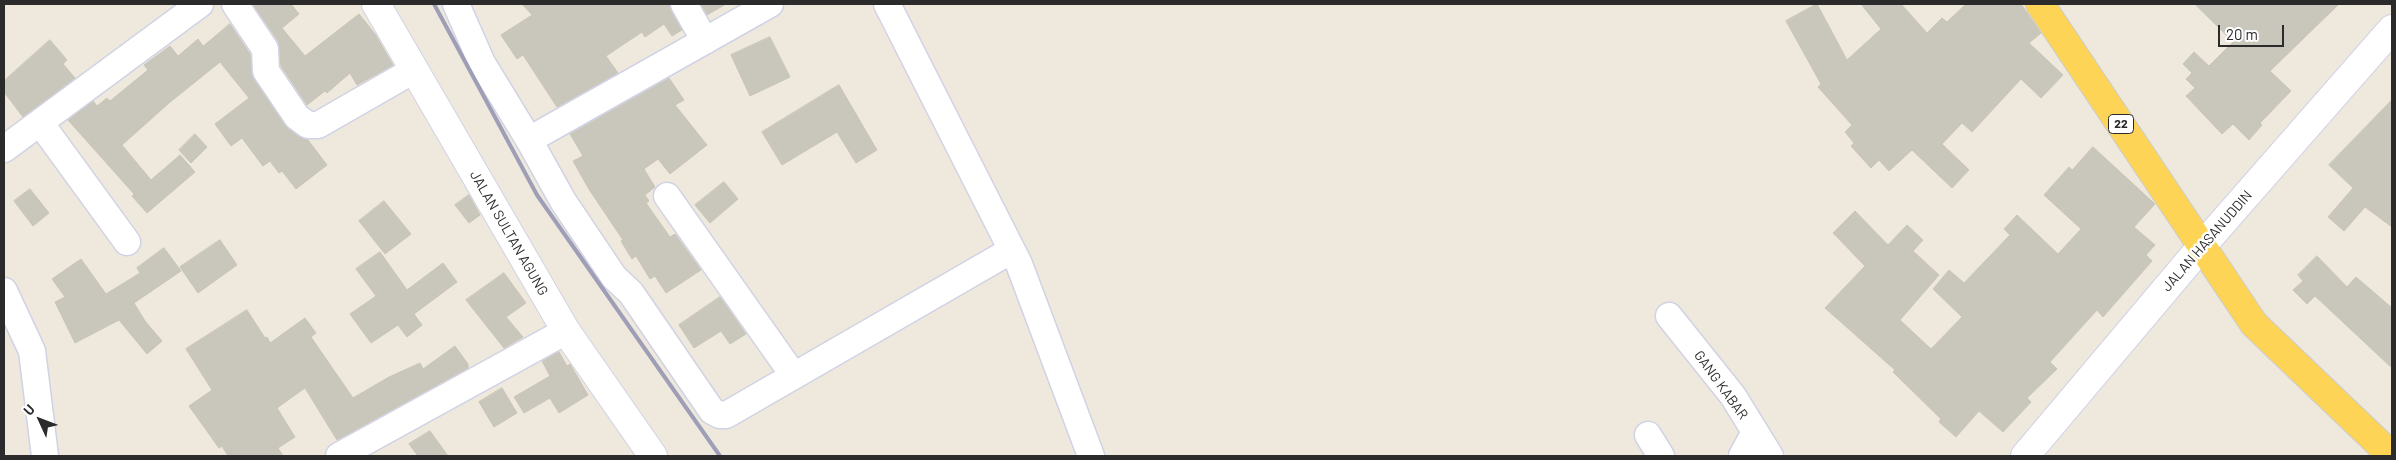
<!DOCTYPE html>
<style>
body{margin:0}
#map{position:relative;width:2396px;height:460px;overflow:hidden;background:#eee9dc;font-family:Barlow,sans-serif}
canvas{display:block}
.frame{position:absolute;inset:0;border:5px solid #2b2b2b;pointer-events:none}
.north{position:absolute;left:15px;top:395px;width:50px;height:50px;-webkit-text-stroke:4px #fff;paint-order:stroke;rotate:313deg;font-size:14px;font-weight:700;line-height:20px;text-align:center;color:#2b2b2b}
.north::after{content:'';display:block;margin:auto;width:18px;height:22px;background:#2b2b2b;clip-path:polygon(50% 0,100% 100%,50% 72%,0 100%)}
.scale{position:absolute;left:2218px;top:25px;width:66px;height:22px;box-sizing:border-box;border:2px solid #2b2b2b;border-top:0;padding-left:6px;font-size:15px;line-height:18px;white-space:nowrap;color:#2b2b2b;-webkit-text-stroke:4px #fff;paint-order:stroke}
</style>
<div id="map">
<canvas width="2396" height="460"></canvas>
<div class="frame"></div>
<div class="north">U</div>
<div class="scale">20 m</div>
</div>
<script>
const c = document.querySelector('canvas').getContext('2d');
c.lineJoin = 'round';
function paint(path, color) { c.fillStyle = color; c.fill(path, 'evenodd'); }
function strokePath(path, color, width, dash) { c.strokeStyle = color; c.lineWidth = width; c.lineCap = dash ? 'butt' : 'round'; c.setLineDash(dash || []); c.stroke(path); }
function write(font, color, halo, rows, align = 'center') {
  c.font = font + ' Barlow,sans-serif'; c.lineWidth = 5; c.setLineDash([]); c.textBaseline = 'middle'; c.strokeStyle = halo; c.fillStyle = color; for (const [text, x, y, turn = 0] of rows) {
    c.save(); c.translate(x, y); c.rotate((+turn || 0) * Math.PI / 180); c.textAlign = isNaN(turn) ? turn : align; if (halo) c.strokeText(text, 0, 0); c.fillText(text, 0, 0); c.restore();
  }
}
const building = new Path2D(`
 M257,4H291L299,14L282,28L305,56L359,14L375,34L393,65L357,85L350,73L327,93L325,91L307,105L281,66L278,41L254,6Z
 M522,4H669L682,30L672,36L664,24L645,37L642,32L606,56L618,73L557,107L523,55L517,59L501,35L532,15Z
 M701,4H726L707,15Z
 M1817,4L1847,60L1881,29L1861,4H1901L1927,33L1942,18L1947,22L1966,4H2021L2041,33L2029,43L2063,75L2041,98L2021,79L1972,132L1962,123L1942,144L1969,170L1952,188L1912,150L1889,171L1879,160L1871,168L1851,146L1854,143L1845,132L1852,125L1818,87L1821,84L1786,21Z
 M2195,4H2339L2270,71L2291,91L2260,123L2262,125L2249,140L2233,124L2222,134L2186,96L2195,88L2186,79L2192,73L2183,64L2194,52L2209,66L2233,42Z
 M230,24L250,54L254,79L285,125L299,137L308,140L327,165L296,189L282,171L279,173L270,161L263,166L242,138L231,146L215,124L249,98L220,62L169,103L122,145L151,180L180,155L195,172L147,213L132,196L134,194L68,120L93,101L97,106L107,98L110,101L148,70L144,65L170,46L178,56L198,39L203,46Z
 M770,37L790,77L750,96L731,55Z
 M50,40L67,60L63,64L75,78L23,117L4,92V81Z
 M669,78L684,100L675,105L707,145L670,174L658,159L644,169L655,187L645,195L649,201L646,203L670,237L675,234L701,270L666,293L655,276L650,279L636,256L632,259L621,241L623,240L590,191L573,161L583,156L570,134Z
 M839,85L877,150L856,163L837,132L782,165L762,132Z
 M2392,100V227L2365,207L2344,231L2328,217L2353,188L2329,165Z
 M195,134L207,147L191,163L179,150Z
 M2093,147L2155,204L2134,227L2155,245L2146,255L2152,261L2103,317L2097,310L2050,362L2057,369L2027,398L2031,402L2003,432L1979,411L1956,437L1939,422L1941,419L1893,372L1895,370L1825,308L1865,266L1833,233L1855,211L1888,245L1907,225L1923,240L1913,251L1939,275L1900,320L1931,349L1962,317L1933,289L1949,270L1964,283L2010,235L2004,229L2017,215L2058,254L2081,229L2044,195L2069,167L2072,170Z
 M724,182L738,199L710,223L695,205Z
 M30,189L49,213L33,226L14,201Z
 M469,195L480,215L469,223L455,205Z
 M384,201L411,234L385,254L359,221Z
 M220,240L237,265L198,293L180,267Z
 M164,248L181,271L134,303L145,321L162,341L147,354L119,320L75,343L55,302L65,297L52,279L81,259L106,294L140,273L137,268Z
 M380,252L407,290L443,263L457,282L414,314L422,325L407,337L398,325L371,343L350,314L376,296L356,269Z
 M2317,256L2347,287L2356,277L2392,308V368L2315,296L2307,304L2293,290L2303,281L2298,275Z
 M504,273L526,303L506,317L523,337L504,348L466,300Z
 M720,297L746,334L730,344L721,331L694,348L679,325Z
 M247,310L265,338L267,337L270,343L305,318L316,333L311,337L353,398L389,377L420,363L423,369L455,346L468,364V368L337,440L305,388L277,408L295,437L278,448L283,456H228L222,446L219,448L189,406L212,390L186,349Z
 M559,352L567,366L570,364L588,395L559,413L550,398L524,413L514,397L550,376L542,361Z
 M502,388L517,413L494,427L479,402Z
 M430,431L448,456H418L409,444Z`);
const minor = new Path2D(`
 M235,4L265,49L266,71L297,117L308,125H318L414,70
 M456,4L482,63L529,140L563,201L614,277L631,293L712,411L720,415H726L1012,250
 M684,4L705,41
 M887,4L1019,264L1091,456
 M41,124L127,242
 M529,140L770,4
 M4,149L200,4
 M667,196L794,376
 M4,291L32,351L45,456
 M1669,316L1733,396L1770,456
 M1648,435L1661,456
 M339,456L566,331
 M1742,456L1755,432`);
const tertiary = new Path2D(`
 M376,4L566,331L653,456`);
const secondary = new Path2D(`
 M2025,456L2202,246L2392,29`);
const trunk = new Path2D(`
 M2040,4L2254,324L2392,456`);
const rail = new Path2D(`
 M434,4L537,195L720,456`);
const shields = [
 [2121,124,25]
];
const shieldNames = [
 ["22",2121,124]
];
const streetNames = [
 ["JALAN SULTAN AGUNG",509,233,60],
 ["JALAN HASANUDDIN",2207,241,-49],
 ["GANG KABAR",1721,385,54]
];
paint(building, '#c9c6bc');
strokePath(building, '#c9c5b5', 1);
strokePath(minor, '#d1d2e5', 29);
strokePath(tertiary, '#d1d2e5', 30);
strokePath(secondary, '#d1d2e5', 30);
strokePath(trunk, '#ccc', 30);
strokePath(minor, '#fff', 26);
strokePath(tertiary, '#fff', 28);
strokePath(secondary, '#fff', 28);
strokePath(trunk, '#fdd455', 28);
strokePath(rail, '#9f9eb7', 4);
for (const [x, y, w] of shields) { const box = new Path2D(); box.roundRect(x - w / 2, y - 9.5, w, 19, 4); c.fillStyle = '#fff'; c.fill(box); strokePath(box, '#2b2b2b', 1); }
write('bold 12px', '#2b2b2b', null, shieldNames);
write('14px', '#2b2b2b', '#fff', streetNames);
</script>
